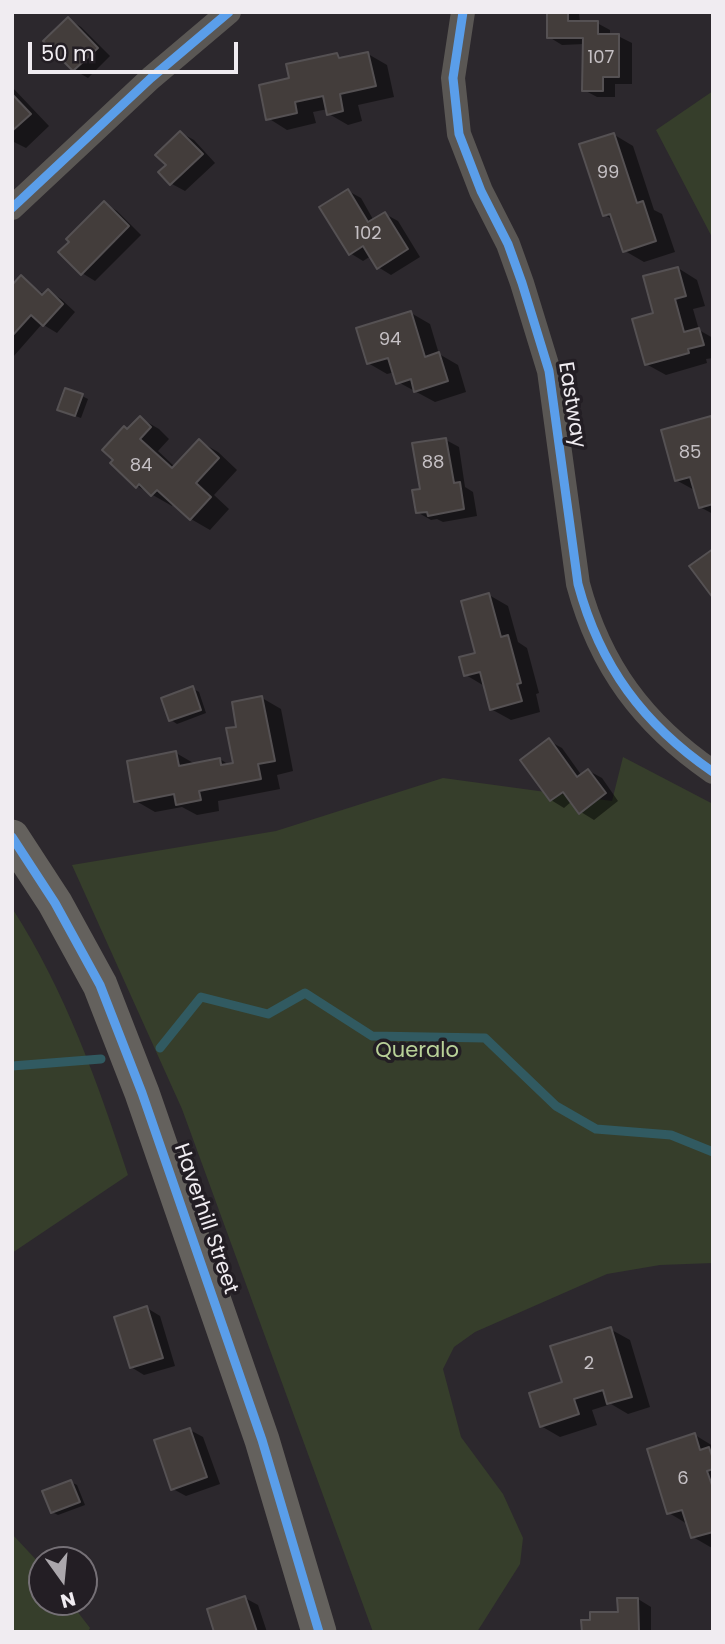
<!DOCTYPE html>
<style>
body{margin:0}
#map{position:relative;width:725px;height:1644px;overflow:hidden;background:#2c282d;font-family:Poppins,sans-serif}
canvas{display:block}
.frame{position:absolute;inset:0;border:14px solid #f0ecf1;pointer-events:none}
.north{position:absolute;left:28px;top:1546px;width:70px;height:70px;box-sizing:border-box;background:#231e24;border:2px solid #757076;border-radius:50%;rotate:165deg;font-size:19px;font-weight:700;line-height:28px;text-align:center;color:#f0ecf1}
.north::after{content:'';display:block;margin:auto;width:24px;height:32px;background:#aba7ac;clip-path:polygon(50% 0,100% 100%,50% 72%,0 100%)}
.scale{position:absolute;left:28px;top:42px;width:210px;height:32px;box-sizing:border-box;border:4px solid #f0ecf1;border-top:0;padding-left:9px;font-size:21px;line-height:24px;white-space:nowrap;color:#f0ecf1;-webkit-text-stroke:5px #231e24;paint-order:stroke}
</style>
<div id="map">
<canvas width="725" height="1644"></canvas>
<div class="frame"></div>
<div class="north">N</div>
<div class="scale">50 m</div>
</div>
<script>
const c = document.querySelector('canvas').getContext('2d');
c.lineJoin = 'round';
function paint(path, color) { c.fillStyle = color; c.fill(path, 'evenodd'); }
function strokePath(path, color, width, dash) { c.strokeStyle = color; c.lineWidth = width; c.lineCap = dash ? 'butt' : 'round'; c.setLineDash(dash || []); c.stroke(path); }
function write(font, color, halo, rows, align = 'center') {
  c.font = font + ' Poppins,sans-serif'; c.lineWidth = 7; c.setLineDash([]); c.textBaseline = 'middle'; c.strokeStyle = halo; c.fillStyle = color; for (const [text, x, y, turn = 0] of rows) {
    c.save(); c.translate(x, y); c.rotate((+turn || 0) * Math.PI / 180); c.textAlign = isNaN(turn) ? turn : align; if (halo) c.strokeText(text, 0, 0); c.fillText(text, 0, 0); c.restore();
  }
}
const green = new Path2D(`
 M713,91V239L656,130Z
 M623,757L713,804V1263L660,1265L607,1274L475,1332L454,1347L443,1369L461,1437L503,1494L523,1538L520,1564L477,1632H373L182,1109L72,865L276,831L443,778L612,801Z
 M12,908C65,990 98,1083 128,1175L12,1253Z
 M12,1534L42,1566V1602H70L90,1628L88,1632H12Z`);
const shadow = new Path2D(`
 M549,12H579L580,23H597L610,30V35L618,36L632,43V84H615V97H597L584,90V44L562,45L549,37Z
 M68,19L81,27L110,56L88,78L74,70L46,41Z
 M368,54L387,65L394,97L358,105L362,121L348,125L329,114L328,109L313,112L316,123L287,130L268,118L291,80L337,55L345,59Z
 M12,87L49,126L26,148L12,141Z
 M181,133L194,140L215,163L185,191L172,184L161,172L168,165Z
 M613,134L633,146L654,210L662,214L675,252L644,262L625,251L615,221L605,215Z
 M348,191L361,198L374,221L385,214L398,221L420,257L391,275L378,267L371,256L363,261L350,253Z
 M104,203L117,211L141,235L95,281L82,273Z
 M678,268L697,280L705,306L693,309L699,330L713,338V358L706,359L707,363L666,375L646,364L655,314Z
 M21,278L45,295L48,291L61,299L75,312L57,333L42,324L13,357L12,287Z
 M411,313L430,324L439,354L458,365L466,392L435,402L398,382L395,372L387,374L368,363Z
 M82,396L88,399L81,418L59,410Z
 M140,418L159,429L169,439L158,451L175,467L199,441L218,452L237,470L214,495L229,509L210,530L191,519L174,503L172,506L137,486L128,431Z
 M710,418L713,419V514L700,507L696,491L676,480Z
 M446,440L459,447L465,487L473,492L477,516L443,522L437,519L431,520L417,512L422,490Z
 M489,595L508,606L518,642L527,648L539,693L536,694L540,712L511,720L491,709L486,687L466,675L478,654Z
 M192,688L199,692L206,713L177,724L171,720Z
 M262,698L281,709L293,771L277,775L280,789L218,801L219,811L197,815L182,807L155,812L136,801L176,753L195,764L220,759L229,765L235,764L238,728Z
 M549,741L562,748L582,776L589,771L602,778L618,801L594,820L581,812L572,801L564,808L551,800Z
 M147,1308L160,1316L175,1366L144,1375L131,1367Z
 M610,1329L630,1340L650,1407L628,1414L611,1404L592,1410L597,1425L560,1437L541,1426L564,1383Z
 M190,1430L203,1437L220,1484L186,1496L173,1489Z
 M695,1435L713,1446L712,1548L693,1537L689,1525L669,1513Z
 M71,1482L77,1485L85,1505L58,1515L52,1512Z
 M245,1598L258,1605L267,1632H216Z
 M638,1599L651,1607V1632H584L620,1613Z`);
const stream = new Path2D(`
 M160,1048L201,997L268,1014L305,993L372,1036L485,1038L556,1106L596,1129L671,1135L713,1152
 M12,1066L101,1059`);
const building = new Path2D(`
 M547,12H568V21H598V34H619V77H603V91H582L583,38H547Z
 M68,17L98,48L73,71L43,41Z
 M368,52L376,86L340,94L343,111L327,115L323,96L295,102L297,113L266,120L259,85L289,78L286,64L337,53L339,58Z
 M12,94L31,114L12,131Z
 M180,131L203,154L170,185L158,172L166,165L155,155Z
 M614,133L637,203L643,201L656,241L623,252L610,214L603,216L579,144Z
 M348,189L368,222L385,212L408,249L377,269L363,246L349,255L319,207Z
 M104,201L129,226L81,275L58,252L69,242L66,239Z
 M678,267L686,296L675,299L684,332L699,328L704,345L688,349L689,353L645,365L632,319L653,313L643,276Z
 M21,275L42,295L48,289L63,304L43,326L31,315L12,336V285Z
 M411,311L425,357L439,352L448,381L414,392L411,379L396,384L388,358L367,364L356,328Z
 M65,388L83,394L75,416L57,410Z
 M140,416L151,427L140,439L172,468L199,439L219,458L196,483L211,497L190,520L157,490L151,496L139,484L136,488L110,463L113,460L102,450L124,426L127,429Z
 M711,416L713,423V504L699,508L690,477L675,481L661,430Z
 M446,438L454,483L460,482L464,509L428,516L427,512L416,513L412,490L420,489L412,443Z
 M713,549V598L689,566Z
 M489,593L501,637L508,635L521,683L517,684L522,701L490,710L480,672L464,676L459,657L475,653L461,601Z
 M193,686L201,710L169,721L161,698Z
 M262,696L275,761L258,764L261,779L199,791L201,800L176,805L174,794L134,802L127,761L176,751L179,766L220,758L221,765L233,763L226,728L236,727L232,702Z
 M549,738L577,777L588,769L606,793L579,814L563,792L550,801L520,760Z
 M147,1306L163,1358L130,1368L114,1317Z
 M611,1327L632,1397L607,1404L603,1390L574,1399L579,1414L540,1427L529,1393L562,1382L550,1346Z
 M190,1428L207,1477L171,1490L154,1440Z
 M695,1433L700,1450L709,1447L713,1459V1469L707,1471L713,1488V1532L691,1538L682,1510L667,1514L647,1449Z
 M71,1480L80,1502L51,1513L42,1491Z
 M245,1596L257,1632H214L207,1609Z
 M617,1598H638L639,1632H582L581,1620H590V1612H618Z`);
const street = new Path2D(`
 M463,12L453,78L459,134L481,191L508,244L522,283L549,371L578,584C600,666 643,724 713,772
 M12,208L151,78L229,12`);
const secondary = new Path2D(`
 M12,837L55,903L100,985L142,1093L262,1440L319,1632`);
const cycleway = new Path2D(`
 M463,12L453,78L459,134L481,191L508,244L522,283L549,371L578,584C600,666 643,724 713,772
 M12,208L151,78L229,12
 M12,837L55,903L100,985L142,1093L262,1440L319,1632`);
const numberNames = [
 ["107",601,58],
 ["99",608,173],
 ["102",368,234],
 ["94",390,340],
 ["85",690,453],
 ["88",433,463],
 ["84",141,466],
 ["2",589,1364],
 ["6",683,1479]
];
const streetNames = [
 ["Eastway",571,405,81],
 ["Haverhill Street",205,1219,71]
];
const parkNames = [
 ["Queralo",417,1052]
];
paint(green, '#363e2b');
paint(shadow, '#0007');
strokePath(stream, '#315a61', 9);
paint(building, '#433d3b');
strokePath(building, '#555153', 2);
strokePath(street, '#5a5754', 24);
strokePath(secondary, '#64615d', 35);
strokePath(cycleway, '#5a9eea', 9);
write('18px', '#c5c0c4', null, numberNames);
write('21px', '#f0ecf1', '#231e24', streetNames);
write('21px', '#b9d198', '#231e24', parkNames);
</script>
